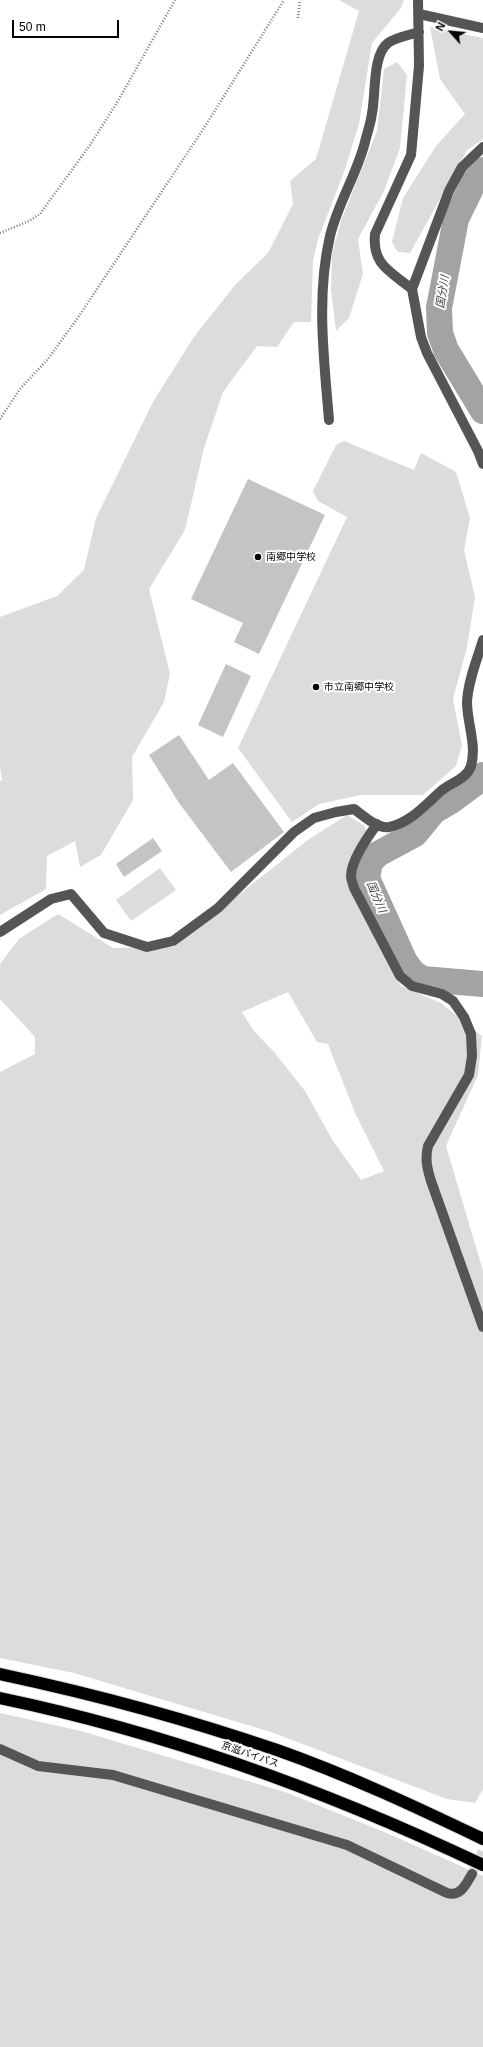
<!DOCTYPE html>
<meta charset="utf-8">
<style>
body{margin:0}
#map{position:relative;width:483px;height:2047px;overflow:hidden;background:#fff;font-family:Arial,sans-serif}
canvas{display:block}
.north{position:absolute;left:431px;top:12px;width:40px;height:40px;-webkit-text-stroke:3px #fff;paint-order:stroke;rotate:297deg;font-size:11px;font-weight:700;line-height:16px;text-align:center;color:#000}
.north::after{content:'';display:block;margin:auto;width:14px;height:18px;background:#000;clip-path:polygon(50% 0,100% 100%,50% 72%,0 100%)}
.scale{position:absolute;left:12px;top:20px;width:107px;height:18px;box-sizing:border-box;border:2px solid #000;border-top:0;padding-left:5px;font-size:12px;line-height:14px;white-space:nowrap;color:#000;-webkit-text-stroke:3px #fff;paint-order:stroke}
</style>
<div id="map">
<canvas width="483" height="2047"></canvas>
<div class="north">N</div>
<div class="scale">50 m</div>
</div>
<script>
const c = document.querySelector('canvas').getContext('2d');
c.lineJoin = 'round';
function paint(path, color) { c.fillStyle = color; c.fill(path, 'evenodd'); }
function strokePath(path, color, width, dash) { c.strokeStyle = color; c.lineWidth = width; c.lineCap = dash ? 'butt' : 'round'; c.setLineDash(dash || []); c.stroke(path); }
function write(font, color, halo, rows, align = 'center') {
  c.font = font + ' Arial,"Noto Sans JP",sans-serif'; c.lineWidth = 4; c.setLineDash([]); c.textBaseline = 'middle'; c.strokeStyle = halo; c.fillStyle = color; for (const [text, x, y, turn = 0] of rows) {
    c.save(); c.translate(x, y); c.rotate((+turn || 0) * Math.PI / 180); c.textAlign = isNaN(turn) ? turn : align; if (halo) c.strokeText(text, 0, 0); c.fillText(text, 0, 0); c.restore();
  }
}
const green = new Path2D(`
 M339,0H404L401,8L372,43L359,124L344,172L318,239L313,261L311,322H294L277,347L257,346L223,392L204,448L185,530L149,589L170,674L164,702L132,757L133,800L101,855L80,867L75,841L47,856L46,889L0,915V781L2,780L0,767V617L57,596L84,570L96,518L154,400L194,337L235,285L268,253L293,204L290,181L316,159L359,11Z
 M430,27L483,38V139L467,150L410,253L398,252L392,242L403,198L436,146L465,114L440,79Z
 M397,62L407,75L400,148L384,191L358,239L363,274L349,318L336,331L331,290L332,254L341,221L377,131L384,69Z
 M344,441L414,470L421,453L456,472L470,518L464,550L475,597L467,647L453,699L462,745L456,766L423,795H361L319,804L292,822L238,748L347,517L318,501L313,491L336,445Z
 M347,815L365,826L367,834L354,857L353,893L401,986L441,1003L482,1036L478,1075L446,1146L483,1271V1789L475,1803L447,1799L271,1732L74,1673L0,1658V1072L35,1054V1037L0,999V964L19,939L58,914L113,948L173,947L309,839ZM288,992L317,1042L328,1044L355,1113L384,1171L361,1180L333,1141L305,1091L274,1052L253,1030L242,1012Z
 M160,868L176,890L131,921L116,900Z
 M0,1713L81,1731L288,1793L389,1834L483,1876V2047H0Z`);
const river = new Path2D(`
 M483,170L476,178L456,219L439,308L440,333L446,350L483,411
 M483,775L482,778L451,801L434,811L415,834L378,854L370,862L367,878L405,962L413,973L423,979L483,984`);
const building = new Path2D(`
 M248,479L325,515L259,654L234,642L243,623L191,599Z
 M226,664L251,676L223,737L198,725Z
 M179,735L209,780L233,763L284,832L231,872L179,803L149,755Z
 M153,838L162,851L124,877L116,864Z`);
const minorTunnel = new Path2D(`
 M472,1874L483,1851`);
const path = new Path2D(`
 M298,18L300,0
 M0,233L29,221L40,214L90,145L118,101L175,0
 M0,419L20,389L48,359L79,316L204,128L284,0`);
const minor = new Path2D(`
 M418,0L419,66L411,155L375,234C372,265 390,271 412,289L421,337L427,353L478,451L483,464
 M419,14L483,28
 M412,289L449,191L462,167L483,147
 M329,420C324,359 316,296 330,236C338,203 357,174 365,142C367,133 371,123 372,113C376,95 372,55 388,43C396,37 410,35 419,32
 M377,824C368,837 351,860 351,876C351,880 353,884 354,888L400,976L412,986L442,994L453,1001L464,1017L471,1034L472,1056L469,1075L428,1146C425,1159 427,1168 431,1181L483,1327
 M0,932L51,899L71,894L104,933L147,947L173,941L218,908L294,832L314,818L336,812L354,809C363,815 377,829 389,827C410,823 425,805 441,791C450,783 467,779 471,766C477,745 467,723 467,702C468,681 477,660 483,640
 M0,1749L38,1766L113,1775L347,1845L447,1893C461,1897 466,1884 472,1874`);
const highway = new Path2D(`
 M0,1674C94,1694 187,1719 277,1750C348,1775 416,1807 483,1839
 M0,1698C168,1733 328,1791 483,1865`);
const markers = [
 [258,557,4,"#000"],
 [316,687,4,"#000"]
];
const poiNames = [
 ["南郷中学校",266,557],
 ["市立南郷中学校",324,687]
];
const streetNames = [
 ["京滋バイパス",250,1755,19]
];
const waterNames = [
 ["国分川",443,292,-81],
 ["国分川",376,897,67]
];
paint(green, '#dcdcdc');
strokePath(river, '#a3a3a3', 26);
paint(building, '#c4c4c4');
strokePath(minorTunnel, '#d9d9d9', 10, [10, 5]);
strokePath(highway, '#dbdbdb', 14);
strokePath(path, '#777', 2.5, [1, 2]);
strokePath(minor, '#555', 10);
strokePath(highway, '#000', 12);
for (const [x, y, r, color] of markers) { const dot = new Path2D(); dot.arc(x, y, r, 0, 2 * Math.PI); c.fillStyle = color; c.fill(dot); strokePath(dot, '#fff', 1.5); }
write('10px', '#000', '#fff', poiNames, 'left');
write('10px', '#000', '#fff', streetNames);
write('italic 11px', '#444', '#fff', waterNames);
</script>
